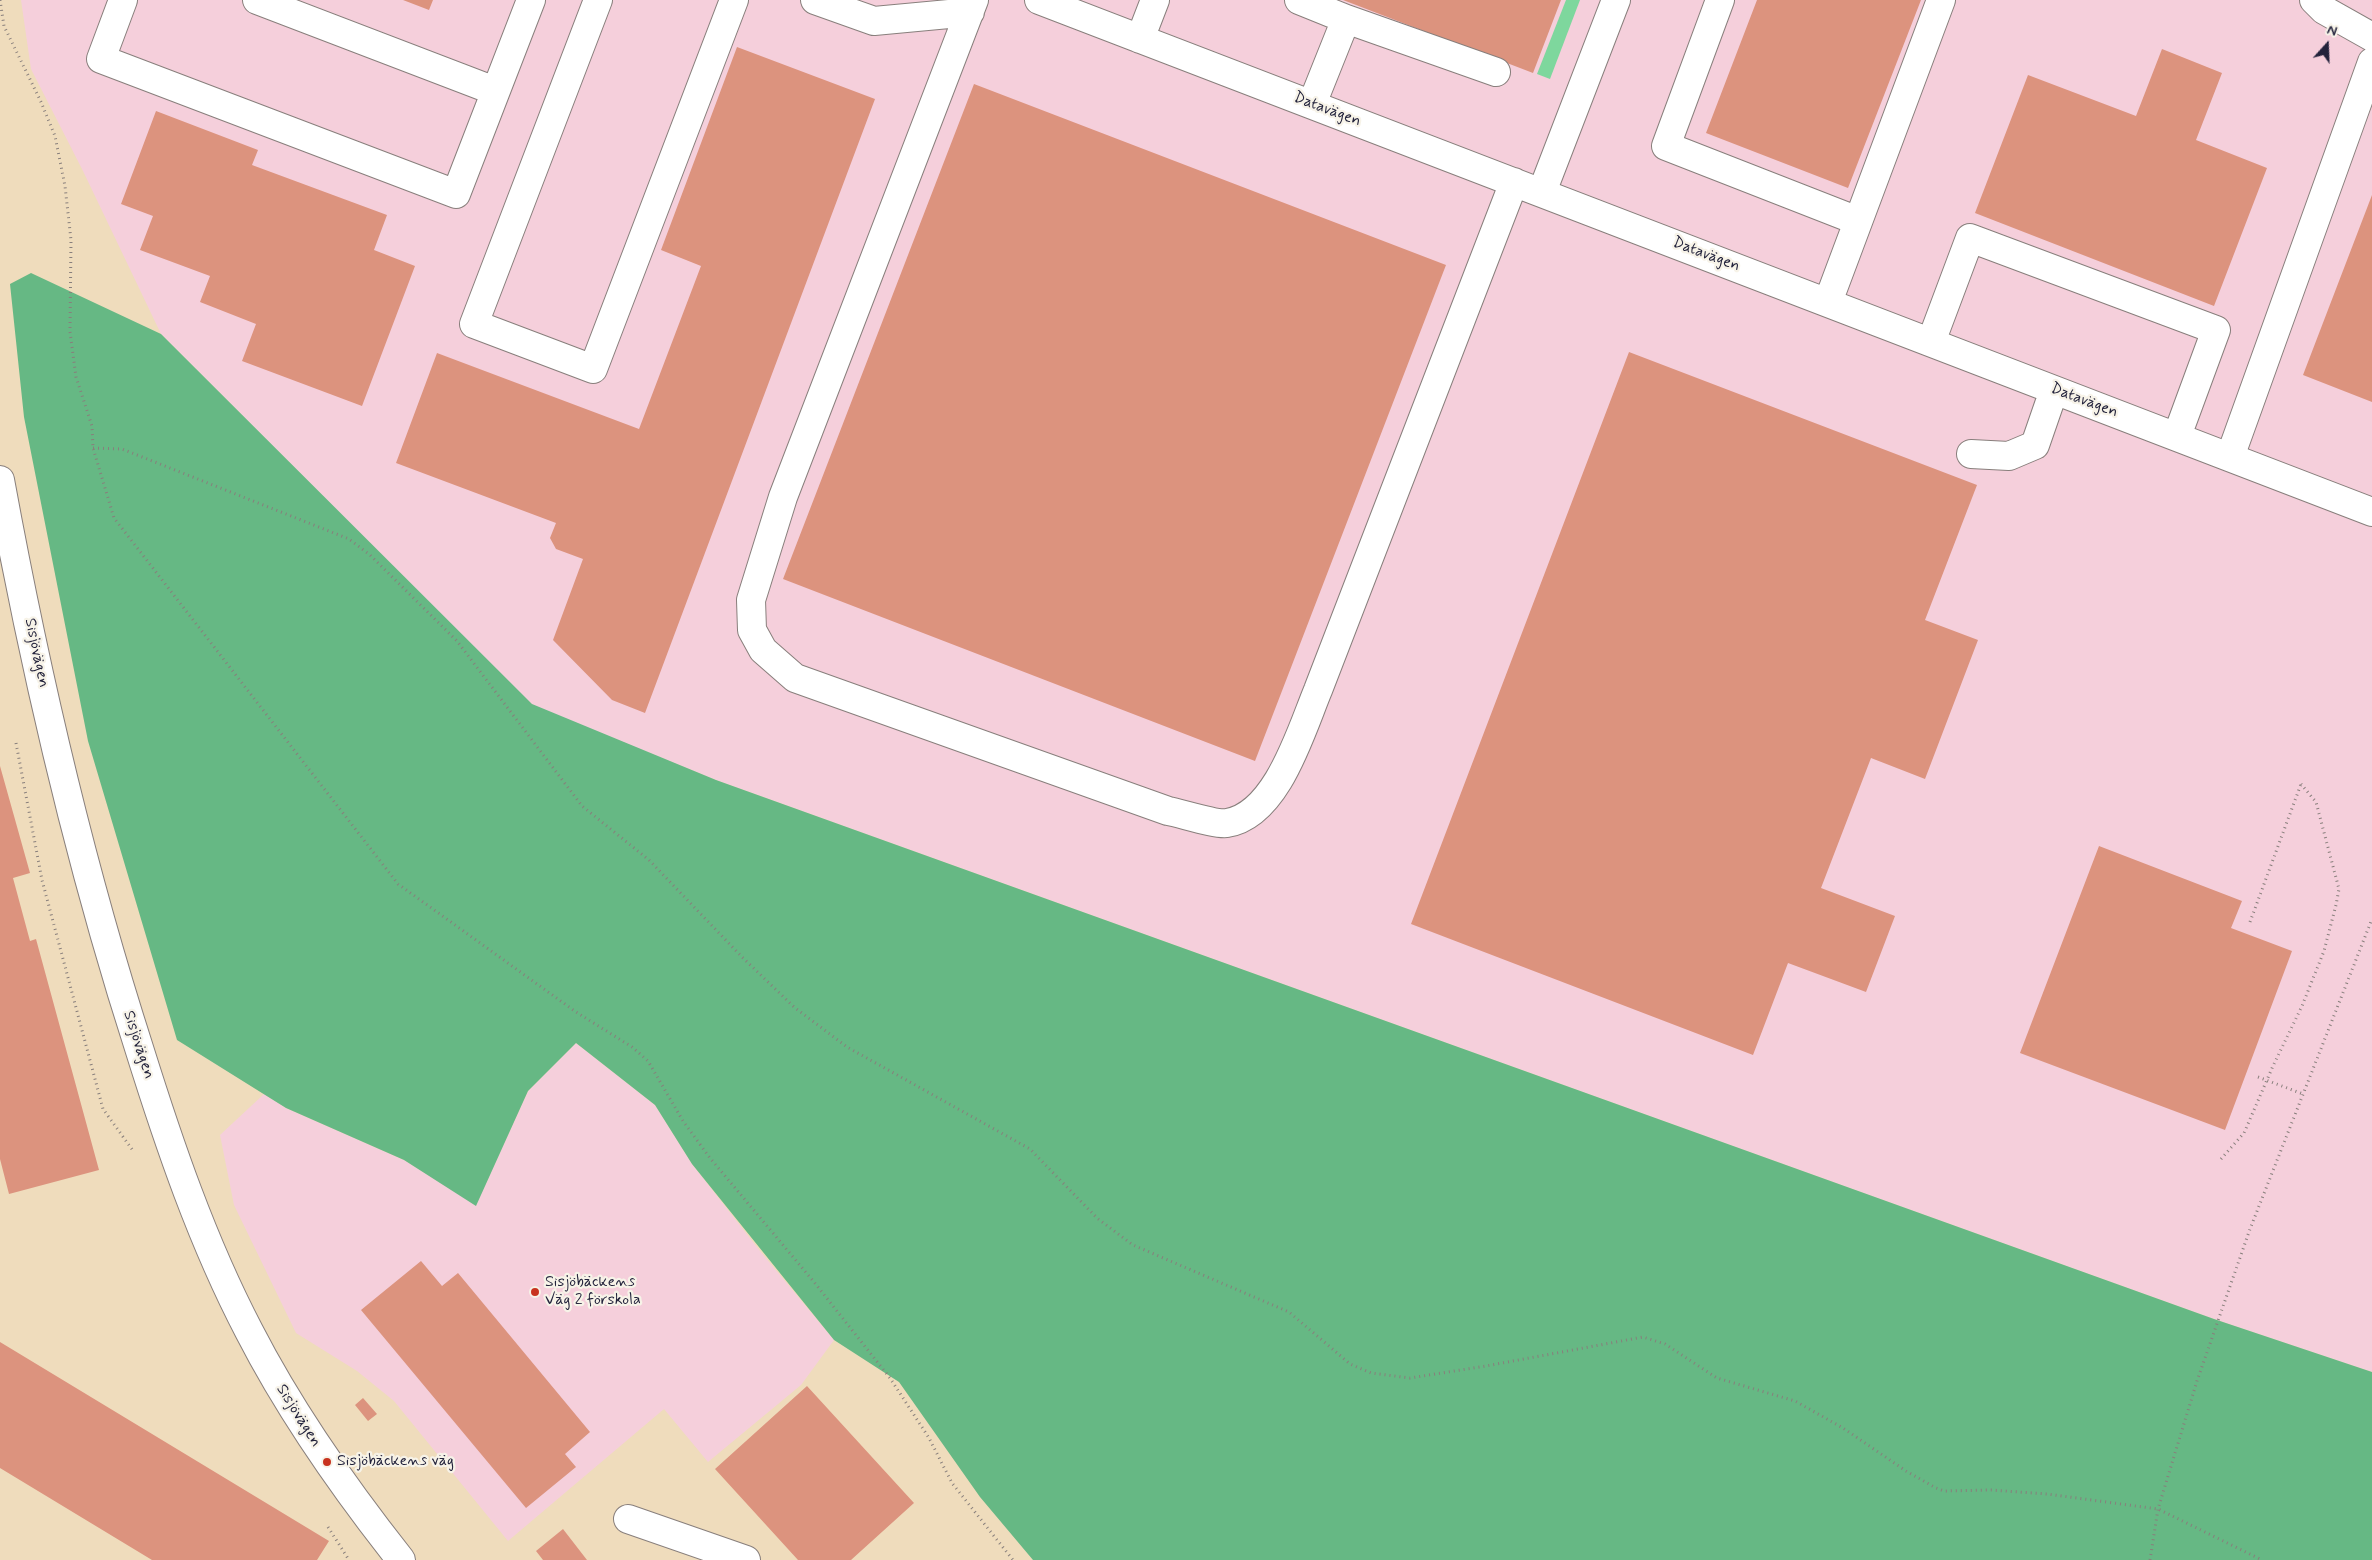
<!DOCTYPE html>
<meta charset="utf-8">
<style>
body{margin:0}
#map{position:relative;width:2372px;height:1560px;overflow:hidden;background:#efdcbc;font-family:Mynerve,sans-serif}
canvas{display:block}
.north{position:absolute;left:2302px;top:20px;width:50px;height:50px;-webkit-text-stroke:4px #f7f3e8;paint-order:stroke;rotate:20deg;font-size:14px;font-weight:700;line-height:20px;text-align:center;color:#22223b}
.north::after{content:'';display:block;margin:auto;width:18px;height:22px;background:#22223b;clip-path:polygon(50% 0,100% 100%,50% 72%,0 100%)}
</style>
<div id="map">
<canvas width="2372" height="1560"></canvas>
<div class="north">N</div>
</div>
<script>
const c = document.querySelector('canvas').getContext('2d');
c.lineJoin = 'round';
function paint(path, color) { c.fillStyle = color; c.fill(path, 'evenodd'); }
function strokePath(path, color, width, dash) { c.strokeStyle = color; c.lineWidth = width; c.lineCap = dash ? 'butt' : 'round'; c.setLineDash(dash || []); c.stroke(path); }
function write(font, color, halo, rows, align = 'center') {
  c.font = font + ' Mynerve,sans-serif'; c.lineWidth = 4.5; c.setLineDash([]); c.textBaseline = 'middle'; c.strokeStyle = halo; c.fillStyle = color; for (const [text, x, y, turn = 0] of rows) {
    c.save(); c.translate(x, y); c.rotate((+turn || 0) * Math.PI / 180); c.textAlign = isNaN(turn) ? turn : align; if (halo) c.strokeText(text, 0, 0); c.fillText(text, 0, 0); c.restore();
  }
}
const built = new Path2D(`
 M21,0H2372V1372L2214,1319L716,780L532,705L161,334L83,171L31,69Z
 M576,1043L655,1105L692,1164L760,1251L834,1340L801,1385L708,1462L664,1409L508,1541L394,1401L357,1371L296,1333L234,1205L220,1135L264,1094L286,1108L404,1160L476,1205L528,1091Z`);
const green = new Path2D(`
 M1566,0H1580L1550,79L1537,74Z`);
const forest = new Path2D(`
 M31,273L161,334L532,704L716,780L2214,1319L2372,1372V1560H1033L980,1497L899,1382L834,1340L692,1164L655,1105L576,1043L528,1091L476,1206L404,1160L286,1108L177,1040L88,741L24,417L10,284Z`);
const building = new Path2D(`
 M403,0H433L429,10Z
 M1343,0H1561L1533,73Z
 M1757,0H1921L1848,188L1706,133Z
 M737,47L875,99L645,713L612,700L553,640L583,559L556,549L550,538L556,523L396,463L437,353L639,429L701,266L661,250Z
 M2162,49L2222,73L2196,140L2267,168L2214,306L1975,213L2028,75L2136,116Z
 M974,84L1446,265L1255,761L783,579Z
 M156,111L258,150L252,165L387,215L374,250L415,266L362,406L242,361L256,324L200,302L210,276L140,250L153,216L121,204Z
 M2372,195V402L2303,375Z
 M1629,352L1977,485L1925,620L1978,640L1925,779L1871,758L1821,888L1895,916L1866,992L1788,963L1753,1055L1411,924Z
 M0,766L30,873L13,878L30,941L36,939L99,1170L9,1194L0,1159Z
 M2099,846L2242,901L2231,928L2292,951L2225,1130L2020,1053Z
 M421,1261L442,1286L458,1273L590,1432L565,1454L576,1467L526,1508L361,1310Z
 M0,1342L329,1541L317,1560H152L0,1468Z
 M807,1386L914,1503L851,1560H798L715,1469Z
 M363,1398L377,1414L368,1421L355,1405Z
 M563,1529L587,1560H543L536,1551Z`);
const path = new Path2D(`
 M0,0L4,26L41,102L55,136L65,186L71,240L70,332L76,377L92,426L93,448L114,518L398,884L576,1012L632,1047L648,1061L683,1121L710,1158L814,1282L890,1378L929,1438L952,1483L1013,1560
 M93,448L122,449L349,539L370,555L457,641L582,806L649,860L742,957L794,1007L847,1047L1030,1149L1097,1218L1133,1245L1289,1312L1350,1364L1371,1373L1410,1378L1486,1366L1643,1337L1665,1344L1717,1378L1795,1401L1843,1428L1906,1471L1936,1488L1944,1491L1991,1490L2047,1494L2158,1509L2262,1560
 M16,743L42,880L103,1109L134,1152
 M2250,922L2301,784
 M2258,1077L2303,1094
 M2221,1159L2244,1133L2273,1066L2302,1006L2324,951L2336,905L2339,889L2316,802L2301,784
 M328,1527L349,1560
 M2150,1560L2158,1509L2197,1381L2250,1229L2372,919`);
const minor = new Path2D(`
 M123,0L101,59L456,194L531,0
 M257,0L495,91
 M598,0L474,324L593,369L734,0
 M815,0L874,21L970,12
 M974,0L783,497L751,600L752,630L763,650L795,678L1168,811C1180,813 1217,825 1227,823C1277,815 1301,731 1318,690L1514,182
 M1039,0L2372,512
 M1299,0L1346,19L1312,104
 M1720,0L1666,146L1858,221
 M2314,0L2324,10L2372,37
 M1346,19L1496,72
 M1140,39L1155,0
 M1542,192L1616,0
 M1828,302L1941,0
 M1931,342L1970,238L2216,330L2177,436
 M1971,454L2009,456L2035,445L2054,390
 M2230,457L2372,62
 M0,480C35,671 79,862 139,1048C169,1144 202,1241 249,1331C291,1413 344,1488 401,1560
 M628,1519L746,1560`);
const markers = [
 [535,1292,5,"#c8321e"],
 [327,1462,5,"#c8321e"]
];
const streetNames = [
 ["Datavägen",1327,110,21],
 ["Datavägen",1706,255,21],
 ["Datavägen",2084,401,21],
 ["Sisjövägen",36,653,78],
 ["Sisjövägen",138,1045,72],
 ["Sisjövägen",298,1416,58]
];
const poiNames = [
 ["Sisjöbäckens",545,1283],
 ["Väg 2 förskola",545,1301],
 ["Sisjöbäckens väg",337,1462]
];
paint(built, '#f5cfdb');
paint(green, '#7ed79d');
paint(forest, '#66b884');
paint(building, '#dc937e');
strokePath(minor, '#887f7c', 30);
strokePath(path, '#887f7c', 3, [1, 4]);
strokePath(minor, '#fff', 28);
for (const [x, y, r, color] of markers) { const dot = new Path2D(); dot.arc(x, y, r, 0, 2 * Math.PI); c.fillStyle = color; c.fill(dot); strokePath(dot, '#f7f3e8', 2); }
write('16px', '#22223b', '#f7f3e8', streetNames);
write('16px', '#22223b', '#f7f3e8', poiNames, 'left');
</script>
